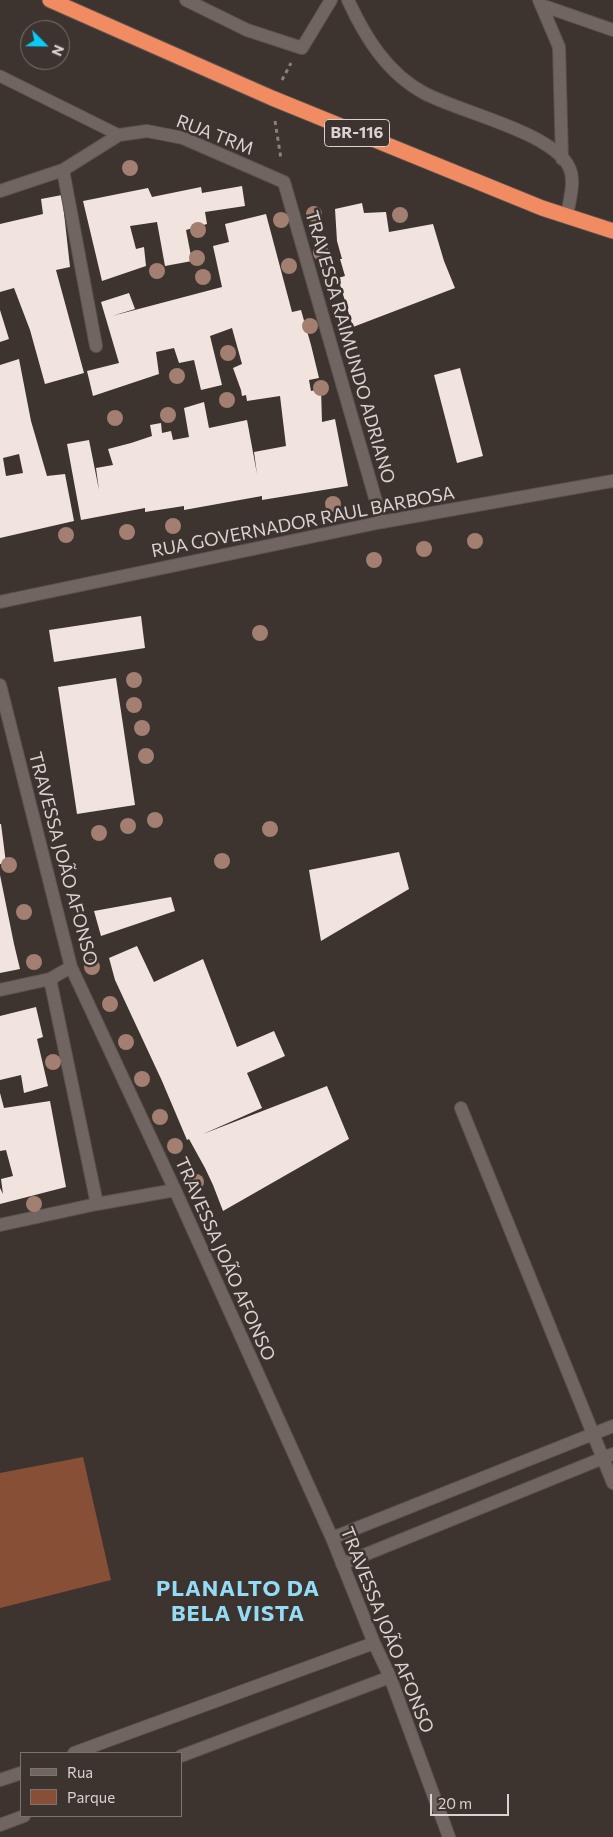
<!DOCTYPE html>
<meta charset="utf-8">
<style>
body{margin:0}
#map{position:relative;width:613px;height:1837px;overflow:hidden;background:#3d332f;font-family:Commissioner,sans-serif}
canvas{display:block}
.legend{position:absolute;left:20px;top:1752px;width:162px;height:65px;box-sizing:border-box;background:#3d332f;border:1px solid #7c7370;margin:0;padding:6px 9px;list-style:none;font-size:15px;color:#dad3d1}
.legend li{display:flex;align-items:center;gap:10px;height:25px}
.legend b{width:25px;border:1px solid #7c7370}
.north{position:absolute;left:20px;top:20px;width:50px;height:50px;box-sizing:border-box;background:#3d332f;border:1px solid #7c7370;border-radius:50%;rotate:113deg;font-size:14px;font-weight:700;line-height:20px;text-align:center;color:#dad3d1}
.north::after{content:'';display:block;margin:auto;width:18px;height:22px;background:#08cbf9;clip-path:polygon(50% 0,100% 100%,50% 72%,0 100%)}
.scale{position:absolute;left:430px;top:1794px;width:79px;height:22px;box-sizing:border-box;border:2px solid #dad3d1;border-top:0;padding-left:6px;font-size:15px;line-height:18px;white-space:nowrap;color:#dad3d1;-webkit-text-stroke:4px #3d332f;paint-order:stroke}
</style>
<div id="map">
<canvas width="613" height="1837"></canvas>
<ul class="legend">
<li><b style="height:6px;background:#706560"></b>Rua</li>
<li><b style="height:14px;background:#884f37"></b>Parque</li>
</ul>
<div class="north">N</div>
<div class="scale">20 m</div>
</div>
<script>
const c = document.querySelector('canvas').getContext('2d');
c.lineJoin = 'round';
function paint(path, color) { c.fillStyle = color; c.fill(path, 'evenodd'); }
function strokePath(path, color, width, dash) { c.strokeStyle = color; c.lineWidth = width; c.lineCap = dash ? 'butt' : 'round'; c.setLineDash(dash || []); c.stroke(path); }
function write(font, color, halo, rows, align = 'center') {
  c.font = font + ' Commissioner,sans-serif'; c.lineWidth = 5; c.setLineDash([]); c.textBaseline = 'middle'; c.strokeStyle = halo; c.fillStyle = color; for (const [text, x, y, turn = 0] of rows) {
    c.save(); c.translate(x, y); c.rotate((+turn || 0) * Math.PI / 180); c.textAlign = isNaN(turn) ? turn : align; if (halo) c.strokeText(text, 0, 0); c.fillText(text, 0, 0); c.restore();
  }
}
const green = new Path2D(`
 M83,1457L111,1580L0,1608V1473Z`);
const building = new Path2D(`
 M242,186L245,206L205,212L207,224L186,230L192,261L165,266L157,222L130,226L136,249L144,247L146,266L102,281L83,201L148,188L152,197L201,187L202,193Z
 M62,195L70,267L56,270L84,373L45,384L30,330L14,288L0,292V224L43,214L41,199Z
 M362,203L364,213L386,212L389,232L433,224L444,261L455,288L353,327L338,278L345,276L340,259H342L337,241L335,209Z
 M266,214L292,312L301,310L311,345L319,378L309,380L311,391L321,389L322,422L335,419L348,486L262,500V496L184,510V506L145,512V508L81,520L67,444L89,440L99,490L96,468L113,465L108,449L131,443L152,436L150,425L161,423L162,433L171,431L173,440L189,437L184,408L204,402L209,428L247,420L257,474L254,452L286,446L280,396L247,401L246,395L242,396L241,390L233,368L242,364L232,328L210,336L222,385L201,390L194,360L179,363L174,348L156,352L159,374L93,396L87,371L119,363L101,302L129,293L135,309L112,316L222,287L213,246L229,242L225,224Z
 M0,310L9,339L0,342Z
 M19,359L31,421L47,476L65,474L74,521L0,538V365ZM19,454L23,473L6,476L3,458Z
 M460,368L483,456L457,463L434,375Z
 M141,616L145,648L54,662L49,630Z
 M116,678L135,805L77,814L58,687Z
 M0,824H1L6,863L0,864Z
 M399,852L409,889L321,941L309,870Z
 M0,875L14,944L20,969L0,973Z
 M171,897L175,911L101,936L94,911Z
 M137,946L154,982L203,959L237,1047L274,1031L285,1056L247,1073L262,1108L203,1134L327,1086L349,1139L223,1211L213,1185L205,1168L189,1139L187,1140L162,1081L115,980L109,958Z
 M36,1007L43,1037L37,1039L48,1086L24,1093L21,1075L0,1080V1016Z
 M0,1093L4,1108L50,1101L66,1187L0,1204V1188L3,1194L1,1179L13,1176L6,1150L0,1151Z`);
const path = new Path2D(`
 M282,80L291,63
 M275,121L281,159`);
const lane = new Path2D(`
 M0,76L119,135`);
const street = new Path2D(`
 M186,0L247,30L302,48L331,0
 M348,0C365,37 387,73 424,93C459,112 552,132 569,167C576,181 569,201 567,216
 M539,0L559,47L562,159
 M541,5L613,30
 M63,170L96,346
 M0,191L63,170L119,135L147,131L183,138L284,182L382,522
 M0,685L71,967L175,1190L332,1538L374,1643L390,1677L449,1837
 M50,979L97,1204
 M0,990L50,979L71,967
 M461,1108L613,1483
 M0,1225L97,1204L175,1190
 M332,1538L613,1426
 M342,1564L613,1454
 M74,1753L374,1643
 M181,1756L390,1677
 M0,1780L21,1773
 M0,1825L24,1816`);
const secondary = new Path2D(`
 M0,602L382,522L613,481`);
const highway = new Path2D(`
 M50,0L272,98L542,208L613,231`);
const trees = [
 [130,168],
 [314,214],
 [400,215],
 [281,220],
 [198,230],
 [321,253],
 [197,258],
 [289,266],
 [157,271],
 [203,277],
 [310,326],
 [228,353],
 [177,376],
 [321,388],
 [227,400],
 [168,415],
 [115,418],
 [333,504],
 [173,526],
 [127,532],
 [66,535],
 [475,541],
 [424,549],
 [374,560],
 [260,633],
 [134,680],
 [134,705],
 [142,728],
 [146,756],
 [155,820],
 [128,826],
 [270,829],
 [99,833],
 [222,861],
 [9,865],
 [24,912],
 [34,962],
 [92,967],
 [110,1004],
 [126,1042],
 [53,1062],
 [142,1079],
 [160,1117],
 [175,1146],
 [196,1182],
 [34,1204]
];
const shields = [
 [357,133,65]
];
const shieldNames = [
 ["BR-116",357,133]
];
const streetNames = [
 ["RUA TRM",215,135,21],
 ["TRAVESSA RAIMUNDO ADRIANO",350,347,74],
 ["RUA GOVERNADOR RAUL BARBOSA",303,522,-11],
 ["TRAVESSA JOÃO AFONSO",63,859,75],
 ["TRAVESSA JOÃO AFONSO",225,1259,66],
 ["TRAVESSA JOÃO AFONSO",387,1630,68]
];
const districtNames = [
 ["PLANALTO DA",238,1589],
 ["BELA VISTA",238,1614]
];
paint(green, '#884f37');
paint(building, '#f1e4df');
strokePath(lane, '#5b524f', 13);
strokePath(street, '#5b524f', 14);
strokePath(secondary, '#5b524f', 14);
strokePath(highway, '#5b524f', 17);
strokePath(path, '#89817e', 3, [4, 4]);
strokePath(lane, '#706560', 11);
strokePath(street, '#706560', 12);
strokePath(secondary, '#706560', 12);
strokePath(highway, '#f08b62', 15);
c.fillStyle = '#a27f71';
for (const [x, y] of trees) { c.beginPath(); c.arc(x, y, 8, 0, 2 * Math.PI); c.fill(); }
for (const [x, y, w] of shields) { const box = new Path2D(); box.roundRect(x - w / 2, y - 13.5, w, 27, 4); c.fillStyle = '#3d332f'; c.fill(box); strokePath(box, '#dad3d1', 1); }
write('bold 16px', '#dad3d1', null, shieldNames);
write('18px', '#dad3d1', '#3d332f', streetNames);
c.letterSpacing = '1px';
write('bold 22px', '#94dcf6', '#3d332f', districtNames);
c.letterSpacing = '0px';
</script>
